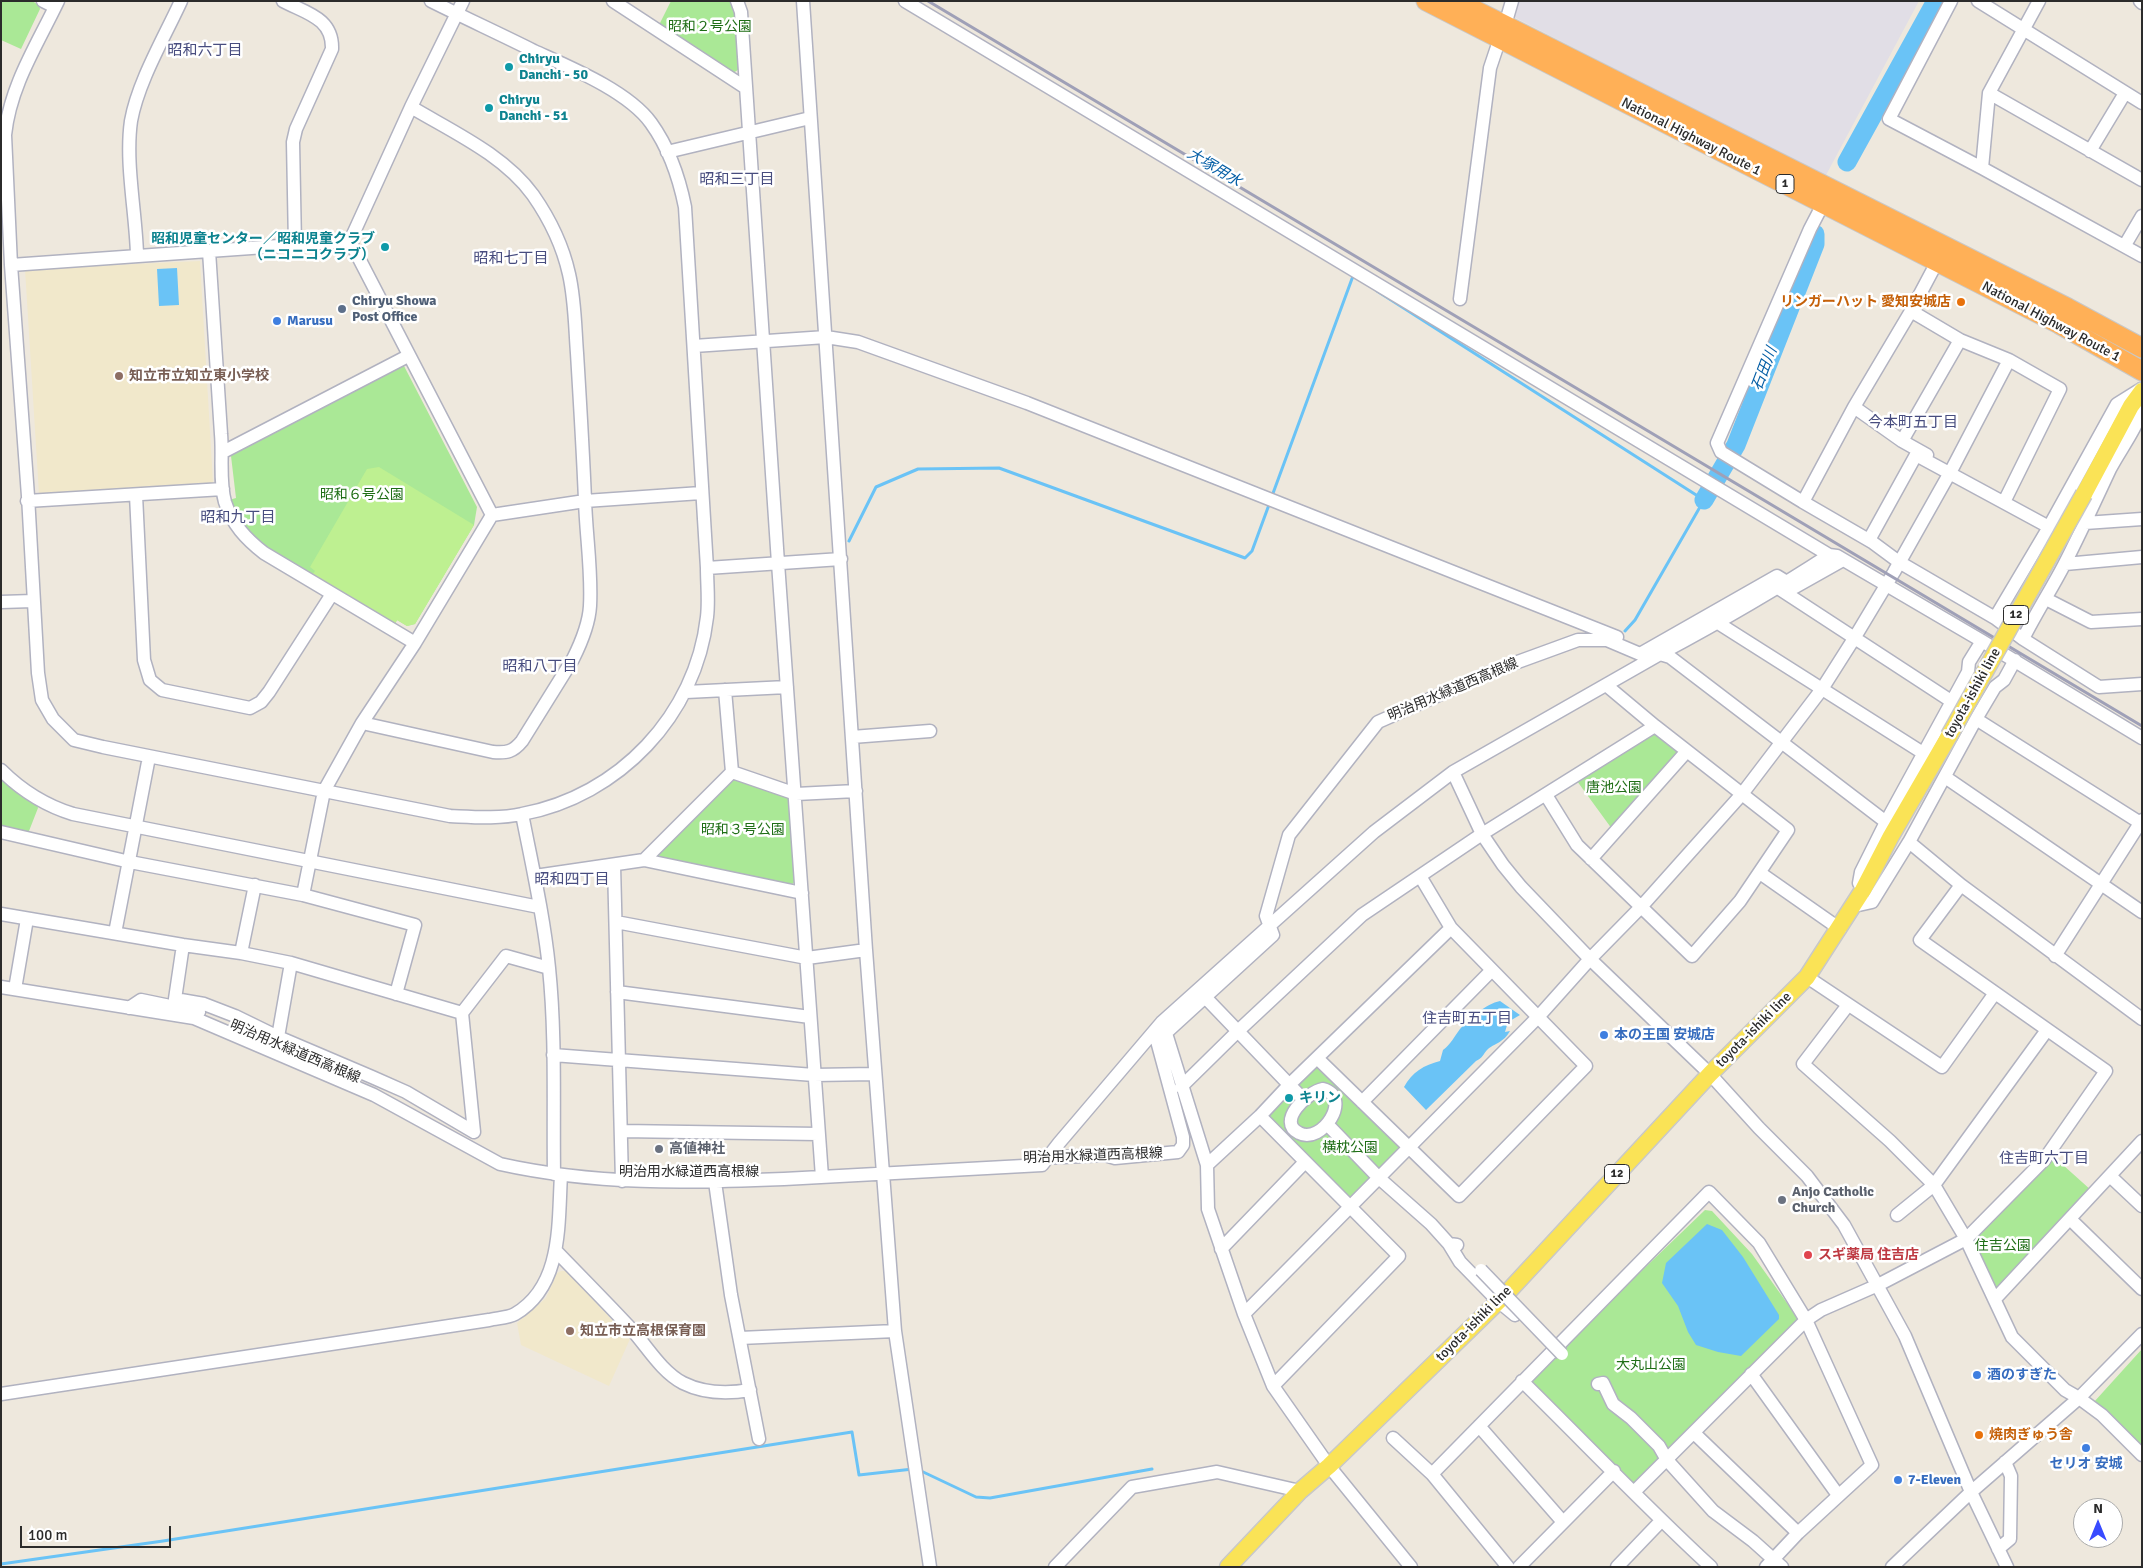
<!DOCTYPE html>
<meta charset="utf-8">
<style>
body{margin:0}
#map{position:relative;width:2143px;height:1568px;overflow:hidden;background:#eee8dd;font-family:Signika,sans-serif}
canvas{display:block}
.frame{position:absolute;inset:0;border:2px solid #2b2b2b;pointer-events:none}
.north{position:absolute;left:2073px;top:1498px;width:50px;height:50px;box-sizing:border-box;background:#fff;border:1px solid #aaa;border-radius:50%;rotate:0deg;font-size:14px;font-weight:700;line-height:20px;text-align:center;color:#2b2b2b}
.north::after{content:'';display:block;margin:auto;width:18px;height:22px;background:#394bff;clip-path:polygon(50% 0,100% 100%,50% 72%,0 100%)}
.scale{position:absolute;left:20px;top:1526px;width:151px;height:22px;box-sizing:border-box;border:2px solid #2b2b2b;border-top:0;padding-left:6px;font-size:15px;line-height:18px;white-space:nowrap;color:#2b2b2b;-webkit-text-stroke:4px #fff;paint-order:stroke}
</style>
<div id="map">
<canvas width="2143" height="1568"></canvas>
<div class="frame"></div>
<div class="north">N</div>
<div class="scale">100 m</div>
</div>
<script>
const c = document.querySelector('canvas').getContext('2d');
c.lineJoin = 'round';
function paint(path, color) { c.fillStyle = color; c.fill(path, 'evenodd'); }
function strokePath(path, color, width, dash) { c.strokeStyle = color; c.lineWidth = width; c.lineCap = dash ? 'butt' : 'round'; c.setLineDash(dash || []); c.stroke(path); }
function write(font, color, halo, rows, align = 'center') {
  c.font = font + ' Signika,"Noto Sans JP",sans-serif'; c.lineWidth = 5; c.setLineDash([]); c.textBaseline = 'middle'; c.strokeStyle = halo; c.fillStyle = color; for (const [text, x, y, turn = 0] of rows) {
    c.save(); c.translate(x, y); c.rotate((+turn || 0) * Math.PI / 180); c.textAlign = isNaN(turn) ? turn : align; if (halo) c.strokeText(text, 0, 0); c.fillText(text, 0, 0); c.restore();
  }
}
const industrial = new Path2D(`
 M1519,1H1919L1825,177L1514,17Z`);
const education = new Path2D(`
 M200,261L213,483L39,494L25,269Z
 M561,1271H566L630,1339L609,1386L521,1345L517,1323L546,1298L557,1273Z`);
const green = new Path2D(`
 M1,1H32L39,5L40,9L21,49L1,40Z
 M671,1H732L735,10L739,69L732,74L659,25Z
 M401,366H404L477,507L474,525L415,624L407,626L397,620L394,626L267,550L247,534L229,500L236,498L231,456L233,454Z
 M1653,733L1658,734L1678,750V754L1612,829L1577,781Z
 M1,776L37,805L38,808L29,831L25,834L1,828Z
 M730,778H735L790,798L797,880L791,885L660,859L658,851Z
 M1315,1065H1319L1400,1146L1399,1152L1353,1198H1348L1268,1117V1113Z
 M2053,1156L2092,1191L1996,1293L1970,1239Z
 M1705,1210L1712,1211L1752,1254L1797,1317L1798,1324L1636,1484H1633L1532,1384V1379L1557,1352Z
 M2142,1349V1450L2094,1402Z`);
const pitch = new Path2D(`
 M379,467L474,525L415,624L407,626L397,620L394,626L311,576L315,571L310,567L367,469Z`);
const water = new Path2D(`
 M177,268L179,305L159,306L157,269Z
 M1500,1001L1520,1015L1508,1022L1505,1032L1510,1031C1503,1043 1497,1042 1488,1049C1483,1054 1483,1058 1476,1061L1426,1110L1404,1087C1412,1072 1424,1065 1440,1061L1443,1050C1451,1044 1454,1037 1460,1029C1470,1018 1486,1004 1500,1001Z
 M1707,1224L1722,1230L1743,1257L1779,1315V1319L1741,1356L1718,1352L1696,1345L1688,1332L1678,1306L1662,1283L1666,1263Z`);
const stream = new Path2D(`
 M1377,291L1704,500L1635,620L1625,631
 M1272,496L1353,276L1354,277
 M849,541L876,487L918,469L999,468L1245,558L1252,551L1270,502
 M919,1470L976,1497L990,1498L1152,1469
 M1,1564L163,1541L852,1432L859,1475L913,1469`);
const river = new Path2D(`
 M1847,162L1936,1
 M1704,500L1736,445L1815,244V234`);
const minor = new Path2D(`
 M43,1L55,7
 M58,1C37,45 10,86 5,135L11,265L28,496L38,673L42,700L53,719L74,740L103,747L450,816C474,817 499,819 522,814C619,796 696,715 707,617C709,601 707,584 707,568L685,207C679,177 669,148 651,123C628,91 569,67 534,51C500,34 465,18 431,1
 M283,1C306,13 333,18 332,49L296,129L293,142L295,245
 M463,1L411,107L350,241L492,515
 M613,1L746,88
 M737,1L741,12L778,563L822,1177
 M803,1L866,950L895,1331L930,1567
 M905,1L1829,555
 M1951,1L1889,119L1982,168L2142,256
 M1978,1L2142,103
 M2140,1L2142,3
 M1505,25L1512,1
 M1989,93L2142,180
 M2090,151L2125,93
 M667,152L810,118
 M1982,168L1989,93L2039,1
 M2125,245L2142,216
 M209,251C213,312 217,373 221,434C223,456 219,481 225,502C232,524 246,539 264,553L415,643L362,723L324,791L303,895
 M137,255C136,213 125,163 131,121C138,82 164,38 181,1
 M1937,262L1911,311L1854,407L1803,502L1872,542L1899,562L1995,618L2023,639L2099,687L2142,684
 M11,265L350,241
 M1460,299L1490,68L1500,38
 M1911,311L1960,340L2009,360L2060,389L2006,498
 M694,346L826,337L858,342L1027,403L1617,637
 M1854,407L1902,441L1927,455
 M1902,441L1960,340
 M223,452L408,356
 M136,495L144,660L150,680L162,690L250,708L261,702L269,692L332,594
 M27,501L223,489
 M1803,502L1721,452L1717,443L1810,229L1823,204
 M492,515L585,501L701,493
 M2085,523L2142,519
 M1869,540L1916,455L2049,527
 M2065,564L2142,557
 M707,568L841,559
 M1778,588L1951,701
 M2046,599L2091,622L2142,619
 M1,602L33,601
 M1995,618L2049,527L2117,404L2141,389
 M1718,623L1923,753
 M2023,639C2036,613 2051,590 2064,565C2080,534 2095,501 2110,469C2121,448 2136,430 2142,408
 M415,643L492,515
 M1657,653L1660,654C1718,623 1774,591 1829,555L1837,556L1982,641L2142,738
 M686,692L787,687
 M1976,719L2142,824
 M362,723L493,752C507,753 513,752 522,741L573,659C581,643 589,624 590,606C592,571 586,535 585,500C583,451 580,402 577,353C575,327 575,300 569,274C563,247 549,218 533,195C504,155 453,132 411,107
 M852,737L930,731
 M1,770C22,791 44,805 73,814L539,907
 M732,772L796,794L856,791
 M1453,772L1482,834L1503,865L1521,887L1590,959L1710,1074L1759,1128L1807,1176L1844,1225L1905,1336L1971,1492L2007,1567
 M1945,777L2142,912
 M1546,795L1577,845L1692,956L1740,901L1788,830L1655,726L1606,685
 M522,814C532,865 544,917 549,968C556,1036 553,1105 554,1174
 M1,832L130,862L303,895L415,925L396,994
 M1909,842L1961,885L2142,1019
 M1591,859L1687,751
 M644,860L802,893
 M614,865L622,1181
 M1760,873L1840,929
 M535,876L644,860L732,772L725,690
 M1863,890L1859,883L1861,872L1886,822L1968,672L1969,662L1982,641
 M1854,906L1872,902L1909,842L1976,719L1995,687L2004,680L2015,660
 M1,914L183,945L241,953L291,963L462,1013L506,956L549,968
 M616,922L807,958L866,950
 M115,933L149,757
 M183,945L175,999L204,1004L235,1016L278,1037L372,1077L406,1092L474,1132L462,1013
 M241,953L255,885
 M2055,956L2142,820
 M1807,977L1942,1067L1995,993
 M1,987L194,1018L374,1095L500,1164C594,1185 688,1183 784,1179C870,1175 956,1170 1042,1165L1059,1143L1162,1022L1374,832L1453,772L1660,654L1670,657L1886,822
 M15,989L27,919
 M617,992L810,1017
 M1205,997L1303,1099
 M1848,1005L1803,1064L1890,1141L1934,1185L1966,1239L2012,1337L2065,1390L2079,1398L2102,1415L2142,1455
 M129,1008L141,1000L199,1012
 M1164,1027L1207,1165L1208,1209L1244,1314L1273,1386L1329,1466L1411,1567
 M275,1044L278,1037L291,963
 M553,1055L814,1075L874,1074
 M1317,1058L1459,1196L1586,1066L1451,928L1420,876
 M1181,1087L1238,1031L1362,915L1482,834L1655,726
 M1323,1089C1353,1097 1322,1145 1299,1133C1276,1122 1307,1092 1323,1089Z
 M1362,1102L1491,971
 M1260,1116L1399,1256L1273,1386
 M1327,1124L1379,1178L1431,1224L1449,1244L1457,1245
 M622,1131L818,1134
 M1041,1158L1105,1155L1115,1158L1178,1152L1183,1145V1137L1157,1041L1273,935L1266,916L1289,835L1378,722L1493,671L1578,640H1607L1640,654L1777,576L1795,587L1843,560
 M1207,1165L1260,1116L1290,1084L1451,928
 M2110,1176L2142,1206
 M715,1182L731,1295L759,1439
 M1897,1215L1934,1185L2047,1030
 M2070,1219L2142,1289
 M1449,1244L1460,1262L1498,1301L1515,1315
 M1221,1249L1305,1162
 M556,1251C582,1278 608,1304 633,1331C648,1348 662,1372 683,1383C705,1394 727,1394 750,1390
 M1995,1299L2142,1141
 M1244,1314L1539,1016L1590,959L1641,907L1742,794L1822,689L1855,637L1894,572L1952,469L2009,360
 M740,1338L895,1331
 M1751,1374L1838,1495
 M1522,1381C1585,1443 1646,1507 1711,1567
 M1598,1384L1603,1383L1613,1404L1631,1418L1659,1446L1667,1460L1713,1511L1753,1541L1782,1567
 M1,1394L489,1320C496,1318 508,1318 515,1314C563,1286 558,1223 561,1175
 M1479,1426L1563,1522
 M1694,1433L1798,1533
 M1393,1438L1432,1474L1508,1567
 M1432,1474L1709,1192L1759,1243L1806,1320L1872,1465L1798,1533L1766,1567
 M1634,1492L1806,1320L1821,1310L1878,1285L1966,1239L2044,1160L2106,1071L1920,940L1961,885
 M1998,1549L2010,1539L2011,1476L2005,1462
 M1055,1567L1132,1487L1217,1472L1300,1491
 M1519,1567L1614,1471
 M1617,1567L1661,1521
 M1892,1567L1971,1492L2079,1398L2142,1334`);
const major = new Path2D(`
 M2084,494L2131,406L2142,391
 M1228,1567L1300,1491L1329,1466L1506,1294L1710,1074L1807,977L1863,890L1891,836L1949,736`);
const highway = new Path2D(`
 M1426,1L2059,324L2142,371
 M1457,1L2068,308L2142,348`);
const rail = new Path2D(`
 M928,1L2142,726`);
const minorBridge = new Path2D(`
 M1481,1270L1562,1354`);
const majorBridge = new Path2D(`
 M1949,736L2084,494`);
const markers = [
 [509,67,5,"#0f9aa8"],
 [489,108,5,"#0f9aa8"],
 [385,247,5,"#0f9aa8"],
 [1961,302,5,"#e8710a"],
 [342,309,5,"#5c6f8a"],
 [277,321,5,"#3f7fe0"],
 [119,376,5,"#8d6e63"],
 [1604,1035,5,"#3f7fe0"],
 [1289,1098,5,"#0f9aa8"],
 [659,1149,5,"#6b7280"],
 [1782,1200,5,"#6b7280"],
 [1808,1255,5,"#e0444e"],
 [570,1331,5,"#8d6e63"],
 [1977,1375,5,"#3f7fe0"],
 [1979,1435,5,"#e8710a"],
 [2086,1448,5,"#3f7fe0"],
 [1898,1480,5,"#3f7fe0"]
];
const shields = [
 [1785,184,18],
 [2016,615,25],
 [1617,1174,25]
];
const shieldNames = [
 ["1",1785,184],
 ["12",2016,615],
 ["12",1617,1174]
];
const parkNames = [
 ["昭和２号公園",710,27],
 ["昭和６号公園",362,495],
 ["唐池公園",1614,788],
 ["昭和３号公園",743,830],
 ["横枕公園",1350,1148],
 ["住吉公園",2003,1246],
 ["大丸山公園",1651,1365]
];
const cultureNames = [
 ["Chiryu",519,59],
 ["Danchi - 50",519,75],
 ["Chiryu",499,100],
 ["Danchi - 51",499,116],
 ["昭和児童センター／昭和児童クラブ",375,239,"right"],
 ["（ニコニコクラブ）",375,255,"right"],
 ["キリン",1299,1098]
];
const streetNames = [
 ["National Highway Route 1",1691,137,27],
 ["National Highway Route 1",2051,322,28],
 ["明治用水緑道西高根線",1453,690,-23],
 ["toyota-ishiki line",1973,693,-61],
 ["toyota-ishiki line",1754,1030,-45],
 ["明治用水緑道西高根線",295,1052,23],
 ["明治用水緑道西高根線",1093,1156,-2],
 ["明治用水緑道西高根線",689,1172],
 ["toyota-ishiki line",1474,1324,-45]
];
const serviceNames = [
 ["Chiryu Showa",352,301],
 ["Post Office",352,317]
];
const foodNames = [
 ["リンガーハット 愛知安城店",1951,302],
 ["焼肉ぎゅう舎",1989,1435,"left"]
];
const shopNames = [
 ["Marusu",287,321],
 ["本の王国 安城店",1614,1035],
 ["酒のすぎた",1987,1375],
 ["セリオ 安城",2086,1464,"center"],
 ["7-Eleven",1908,1480]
];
const educationNames = [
 ["知立市立知立東小学校",129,376],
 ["知立市立高根保育園",580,1331]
];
const worshipNames = [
 ["高値神社",669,1149],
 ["Anjo Catholic",1792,1192],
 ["Church",1792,1208]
];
const healthNames = [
 ["スギ薬局 住吉店",1818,1255]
];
const neighbourhoodNames = [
 ["昭和六丁目",205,51],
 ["昭和三丁目",737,180],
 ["昭和七丁目",511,259],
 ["今本町五丁目",1913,423],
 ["昭和九丁目",238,518],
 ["昭和八丁目",540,667],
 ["昭和四丁目",572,880],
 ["住吉町五丁目",1467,1019],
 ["住吉町六丁目",2044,1159]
];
const waterNames = [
 ["大塚用水",1214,168,31],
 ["石田川",1765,369,-69]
];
paint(industrial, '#e1dee6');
paint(education, '#f1e8cb');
paint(green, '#aae896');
paint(pitch, '#bef091');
paint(water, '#6ac3f6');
strokePath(stream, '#6ac3f6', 3);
strokePath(river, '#6ac3f6', 19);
strokePath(minor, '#b1b2c0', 15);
strokePath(major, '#c8c8c8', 19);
strokePath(highway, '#c8c8c8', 21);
strokePath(minor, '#fff', 12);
strokePath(major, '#fae356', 16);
strokePath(highway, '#ffb057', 19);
strokePath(rail, '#9fa0b7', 3);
strokePath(minorBridge, '#b1b2c0', 15, []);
strokePath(majorBridge, '#c8c8c8', 19, []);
strokePath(minorBridge, '#fff', 12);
strokePath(majorBridge, '#fae356', 16);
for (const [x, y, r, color] of markers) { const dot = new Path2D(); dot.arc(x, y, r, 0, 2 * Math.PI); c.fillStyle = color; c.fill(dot); strokePath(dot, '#fff', 2); }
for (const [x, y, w] of shields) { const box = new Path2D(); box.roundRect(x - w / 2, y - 9.5, w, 19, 4); c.fillStyle = '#fff'; c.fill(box); strokePath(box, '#2b2b2b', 1); }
write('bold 12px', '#2b2b2b', null, shieldNames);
write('14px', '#1f6e16', '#fff', parkNames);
write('bold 14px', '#0d838f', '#fff', cultureNames, 'left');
write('14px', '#2b2b2b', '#fff', streetNames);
write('bold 14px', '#4e5e75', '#fff', serviceNames, 'left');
write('bold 14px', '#c56008', '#fff', foodNames, 'right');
write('bold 14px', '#366cbe', '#fff', shopNames, 'left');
write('bold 14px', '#785e54', '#fff', educationNames, 'left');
write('bold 14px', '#5b616d', '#fff', worshipNames, 'left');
write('bold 14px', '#be3a42', '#fff', healthNames, 'left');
write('15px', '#484d7f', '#fff', neighbourhoodNames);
write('italic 15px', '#055fa6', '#fff', waterNames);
</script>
